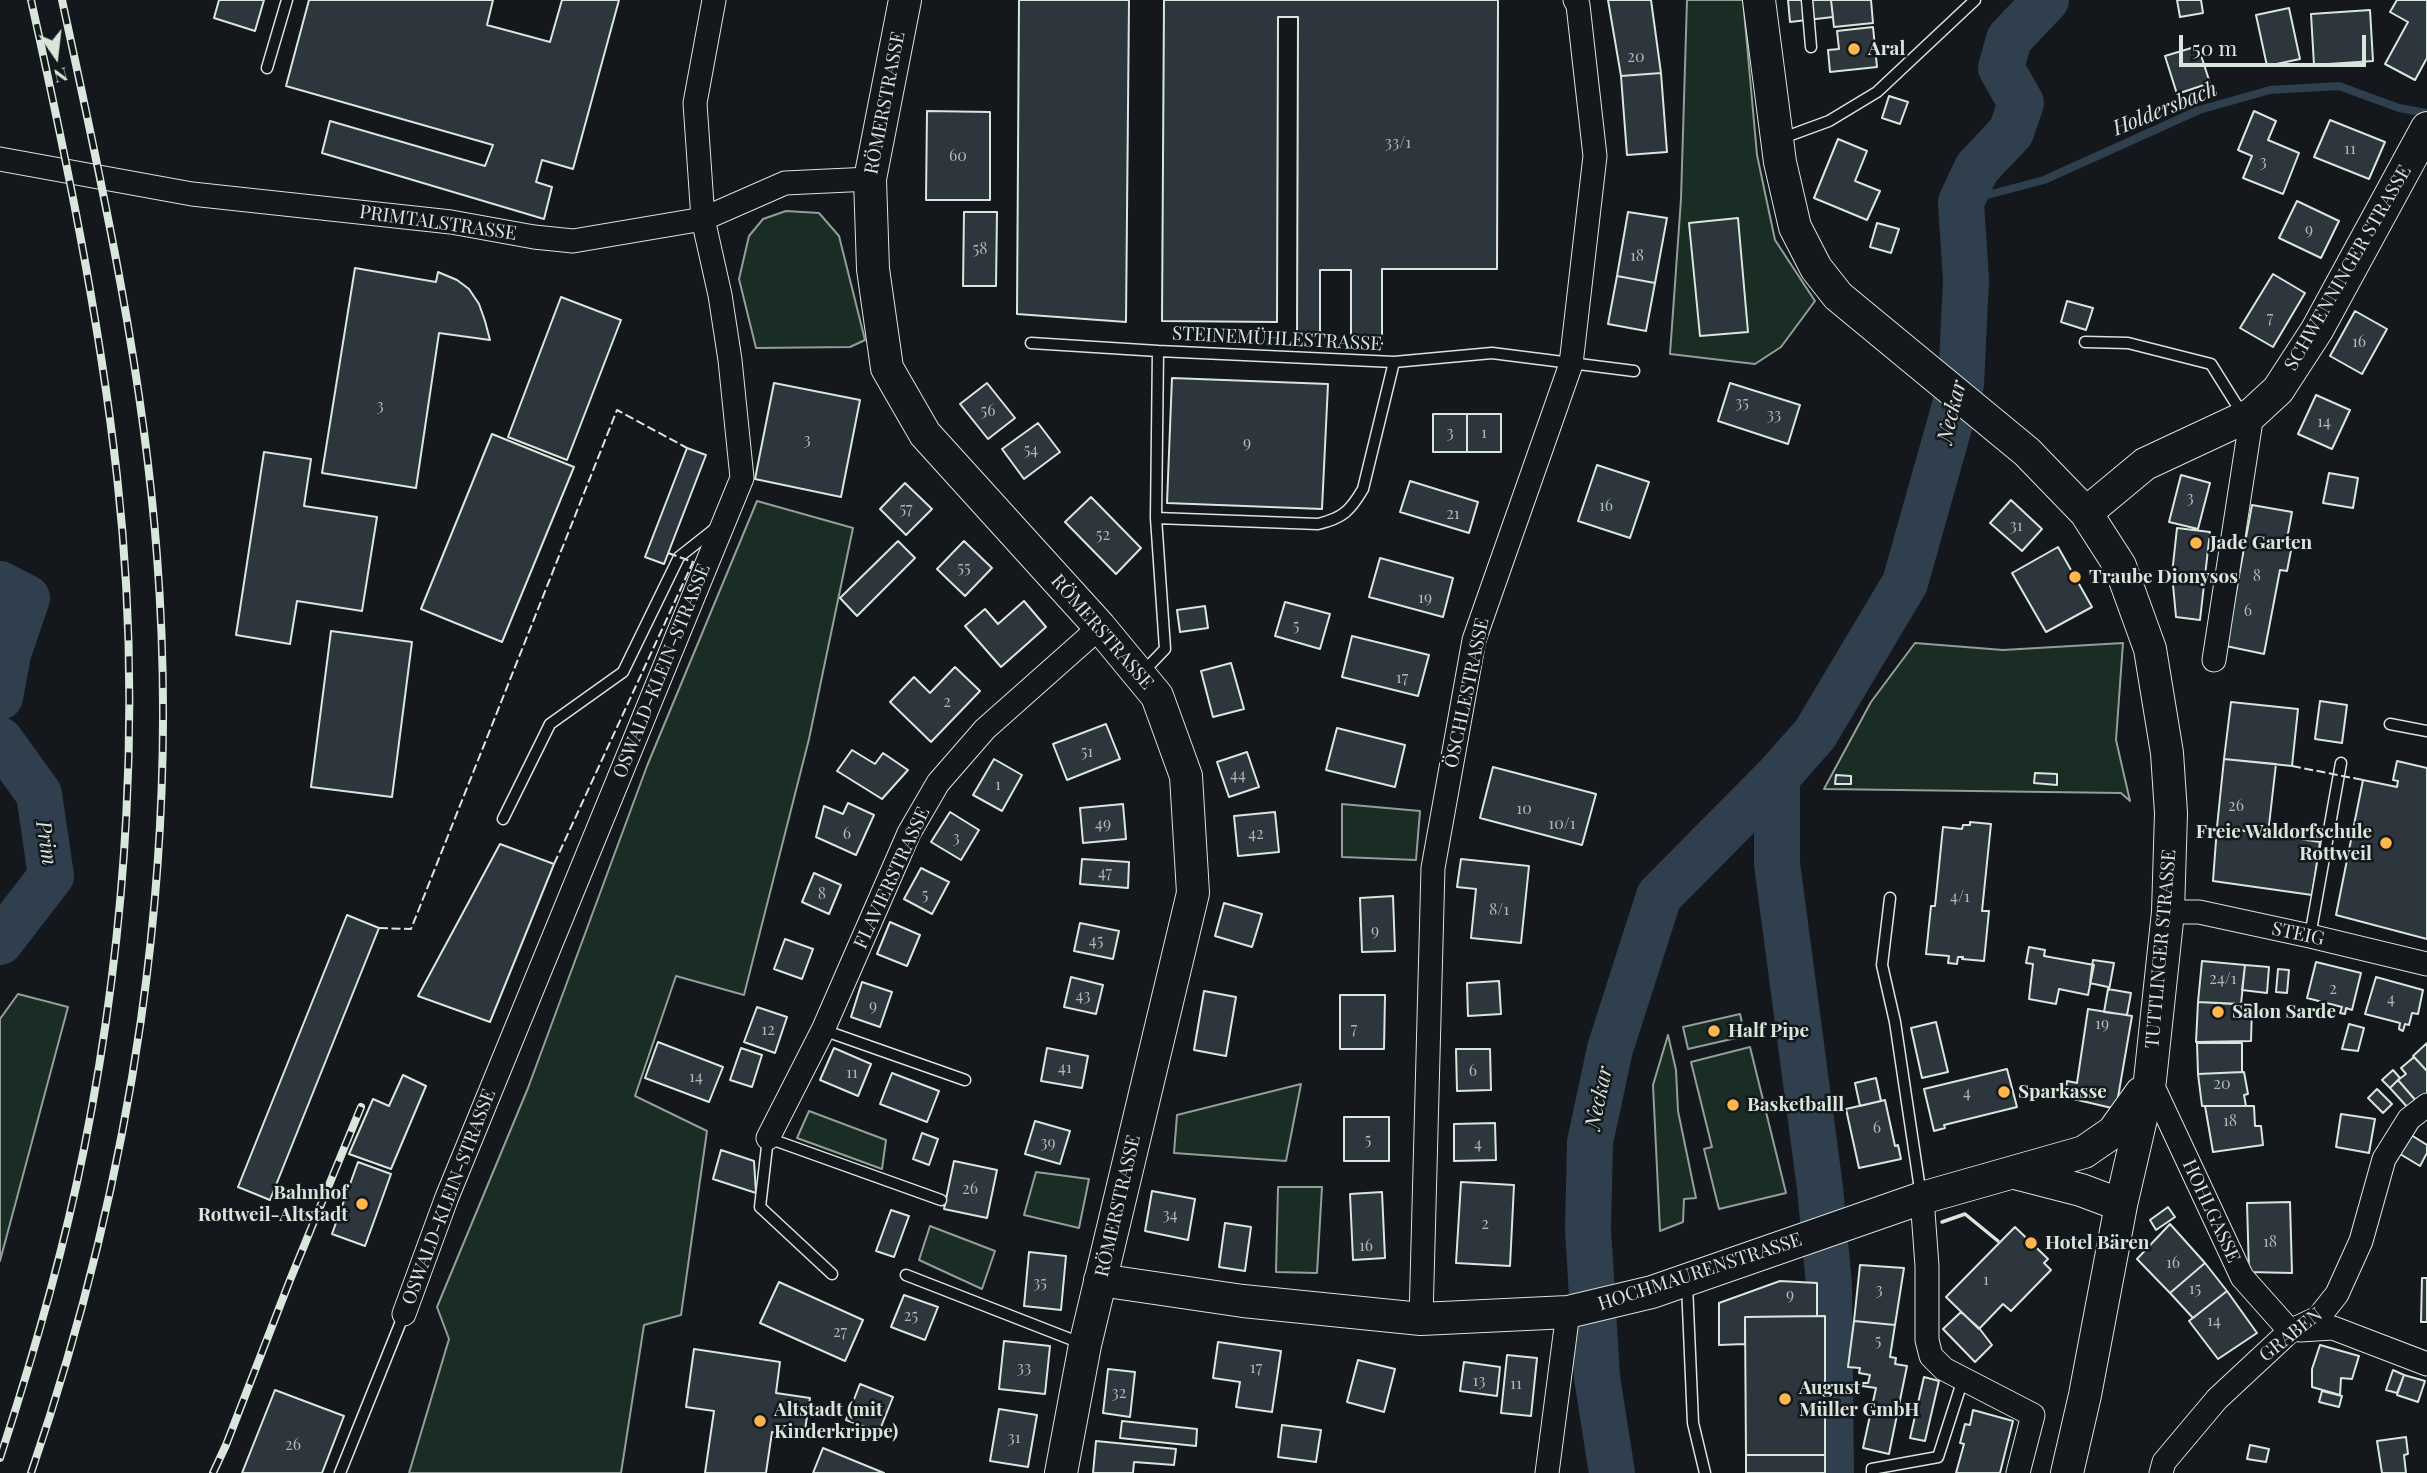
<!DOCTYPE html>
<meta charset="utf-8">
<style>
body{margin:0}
#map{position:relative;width:2427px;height:1473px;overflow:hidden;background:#14181c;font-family:"Playfair Display",serif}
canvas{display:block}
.north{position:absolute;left:21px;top:21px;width:70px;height:70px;-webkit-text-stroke:5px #14181c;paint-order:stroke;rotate:166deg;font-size:19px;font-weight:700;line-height:28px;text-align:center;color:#d8e6dc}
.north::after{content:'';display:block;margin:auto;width:24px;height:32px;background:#d8e6dc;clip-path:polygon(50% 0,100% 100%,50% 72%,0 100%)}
.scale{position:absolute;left:2179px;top:35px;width:187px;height:32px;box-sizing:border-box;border:4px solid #d8e6dc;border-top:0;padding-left:9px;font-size:21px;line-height:24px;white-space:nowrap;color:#d8e6dc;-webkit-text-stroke:5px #14181c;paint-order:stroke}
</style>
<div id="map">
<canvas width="2427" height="1473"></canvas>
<div class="north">N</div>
<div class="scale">50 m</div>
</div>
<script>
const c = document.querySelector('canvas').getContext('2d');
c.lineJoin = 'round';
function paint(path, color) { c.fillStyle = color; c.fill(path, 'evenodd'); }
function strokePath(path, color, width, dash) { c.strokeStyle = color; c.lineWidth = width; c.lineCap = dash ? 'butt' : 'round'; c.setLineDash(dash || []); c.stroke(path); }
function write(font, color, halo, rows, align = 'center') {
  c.font = font + ' "Playfair Display",serif'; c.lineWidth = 5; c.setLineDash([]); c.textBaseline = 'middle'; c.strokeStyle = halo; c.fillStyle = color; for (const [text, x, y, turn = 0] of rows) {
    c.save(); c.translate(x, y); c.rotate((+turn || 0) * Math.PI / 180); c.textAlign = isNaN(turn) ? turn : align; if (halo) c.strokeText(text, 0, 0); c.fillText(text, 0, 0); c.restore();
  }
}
const green = new Path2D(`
 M1687,0H1743L1757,155L1775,240L1815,301L1781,347L1755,364L1670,354L1681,199Z
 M786,211L819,213L839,236L865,340L850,347L756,348L739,279L749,236L763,219Z
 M757,501L853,528L809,739L744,995L676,976L635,1096L707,1131L681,1315L644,1325L621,1473H409L449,1339L437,1307L528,1088L647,766Z
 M1915,643L2003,650L2123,643L2116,740L2130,801L2121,793L1824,789L1871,702Z
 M1342,804L1420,811L1416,860L1342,857Z
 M18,994L68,1007L0,1261V1019Z
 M1740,1014L1745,1036L1688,1049L1683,1027Z
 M1668,1035L1676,1070L1678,1111L1696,1198L1684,1199L1683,1222L1660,1231L1653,1085Z
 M1750,1047L1786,1193L1719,1209L1704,1149L1712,1147L1691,1062Z
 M1301,1084L1286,1161L1174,1153L1177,1115Z
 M809,1111L886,1140L882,1169L797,1138Z
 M1036,1172L1089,1179L1079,1228L1024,1215Z
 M1278,1187H1322L1317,1273L1276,1272Z
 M930,1226L995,1251L982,1289L919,1260Z`);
const stream = new Path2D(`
 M1961,202L2044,180L2199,110L2270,90L2339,86L2399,108L2427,113`);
const river = new Path2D(`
 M0,584L27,598L8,654L0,697
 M0,740L39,794L51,876L0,942
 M1777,777V864L1820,1188L1829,1285L1831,1473
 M1612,1473L1597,1377L1588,1230L1590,1142L1610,1049L1659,896L1777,777L1815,734L1905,583L1961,384L1966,280L1961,202L1977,168L2011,132L2021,103L2001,68L2009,39L2046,0`);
const building = new Path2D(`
 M219,0H264L255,31L214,18Z
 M309,0H493L487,25L550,42L562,0H619L573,169L542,160L536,182L552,187L544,219L322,153L330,121L485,166L493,145L286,86Z
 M1019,0H1129L1126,322L1017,314Z
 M1164,0H1498L1497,269H1382V345H1351V270H1320V336L1297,337L1298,17H1278L1277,322L1162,321Z
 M1608,0H1651L1661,73L1621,76Z
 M1788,0H1831L1833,17L1790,22Z
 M1831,0H1871L1873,23L1834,27Z
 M2177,0H2201L2203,13L2180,17Z
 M2397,0H2427V58L2415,80L2385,64L2408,22L2390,12Z
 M2289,8L2300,59L2267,66L2256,15Z
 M2370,10L2373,61L2314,65L2311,14Z
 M1873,27L1877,67L1830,72L1828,50L1839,49L1837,31Z
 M2198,46L2210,83L2177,94L2165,56Z
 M1661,73L1667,152L1627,155L1621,76Z
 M1889,96L1908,102L1900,124L1882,118Z
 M927,111L990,112V200H926Z
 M2254,111L2276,121L2268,140L2299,153L2283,194L2243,178L2252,156L2238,150Z
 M2330,120L2385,142L2369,179L2314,157Z
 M1838,139L1867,151L1855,181L1880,191L1867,220L1814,198Z
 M2297,201L2339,221L2321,258L2279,238Z
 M964,212H997L996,286H963Z
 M1628,212L1667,218L1655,283L1617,276Z
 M1738,218L1748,332L1700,336L1689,223Z
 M1877,223L1899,229L1891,253L1870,247Z
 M355,268L436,282L438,272L457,280L469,289L479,304L485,321L490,340L439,333L416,488L322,473Z
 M2273,274L2305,293L2273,347L2240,328Z
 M1617,276L1655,283L1646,331L1608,324Z
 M561,297L621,320L567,460L508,437Z
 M2067,301L2093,308L2086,330L2061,322Z
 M2355,311L2387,329L2362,374L2330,356Z
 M1172,378L1328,384L1322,509L1167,503Z
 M774,383L860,400L841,497L755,479Z
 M987,383L1015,418L988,439L960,404Z
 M1730,383L1800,405L1788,444L1718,421Z
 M2316,395L2350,410L2332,449L2298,434Z
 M1433,414H1467V452H1433Z
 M1467,414H1501V452H1467Z
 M1038,423L1060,452L1024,479L1002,449Z
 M492,434L574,467L502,642L421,609Z
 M687,448L706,455L664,564L645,557Z
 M264,452L311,459L304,506L377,517L362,611L297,601L290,644L236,635Z
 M1597,465L1649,482L1630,538L1578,521Z
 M2329,473L2358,478L2353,508L2323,503Z
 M2181,475L2210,483L2198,529L2169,522Z
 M1410,481L1478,502L1469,533L1400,512Z
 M905,483L932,509L906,535L880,509Z
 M1091,497L1141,548L1116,574L1065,522Z
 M2011,500L2042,529L2022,551L1990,523Z
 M2252,505L2292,512L2287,539L2293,540L2287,571L2280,570L2264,654L2226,646Z
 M2177,528L2210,532L2200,620L2176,617L2172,574Z
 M898,541L915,558L857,616L840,598Z
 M964,541L992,568L965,596L937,569Z
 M2058,547L2092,607L2046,632L2012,573Z
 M1380,558L1453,578L1443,617L1369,597Z
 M1024,601L1046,627L1001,667L965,626L985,609L998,624Z
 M1285,602L1330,614L1320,649L1275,636Z
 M1205,606L1208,628L1180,632L1177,610Z
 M331,631L412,642L392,797L311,787Z
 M1352,636L1429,655L1418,696L1342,677Z
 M1231,663L1244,709L1213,717L1201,671Z
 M955,667L980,691L931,742L890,702L914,677L930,693Z
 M2320,701L2347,705L2342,743L2315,739Z
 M2231,702L2298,709L2292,766L2224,759Z
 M1106,724L1120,759L1067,780L1053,744Z
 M1337,728L1405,745L1395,787L1326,770Z
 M852,750L875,764L883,753L908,770L882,799L837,771Z
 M1247,752L1259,787L1229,797L1217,762Z
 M994,759L1022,775L1002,811L973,795Z
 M2224,759L2276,764L2268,834L2217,827Z
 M2397,761L2427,768V939L2336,915L2363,780L2397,787L2398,781L2393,780Z
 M1493,767L1596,794L1582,845L1480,818Z
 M2035,773L2057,774V785L2034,783Z
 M1836,775L1851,776V784H1835Z
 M848,803L874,815L856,855L816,837L824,806L843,814Z
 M1123,804L1126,839L1083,843L1080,808Z
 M950,812L979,830L961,860L931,842Z
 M1275,812L1279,852L1238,856L1234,816Z
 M1970,822L1991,824L1982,911H1989L1984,961L1962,959L1963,957H1958L1957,964L1948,963L1949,956L1926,954L1931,906H1935L1943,827L1962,829L1963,825H1970Z
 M2217,827L2320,842L2312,895L2213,881Z
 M500,844L554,864L490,1022L418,996Z
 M1082,859L1129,862L1128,888L1080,884Z
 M1461,859L1529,866L1521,943L1471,938L1476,889L1457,887Z
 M921,868L949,882L932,914L904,899Z
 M814,873L841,885L829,914L802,902Z
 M1393,896L1395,951L1362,952L1360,898Z
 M1224,903L1262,914L1252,947L1215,936Z
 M347,915L379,928L270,1200L238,1187Z
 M890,922L920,935L907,966L877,954Z
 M1080,923L1119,931L1113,959L1074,951Z
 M785,939L813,949L802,979L774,969Z
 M2029,947L2045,950L2044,956L2094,965L2088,995L2059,989L2056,1004L2029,999L2033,964L2026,963Z
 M2093,960L2114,963L2109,990L2108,987L2090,983Z
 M2202,961L2245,965L2241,1004L2198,1002Z
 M2316,962L2361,973L2352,1010L2346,1008L2345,1014L2340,1013L2342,1007L2307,998Z
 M2245,965L2269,967L2267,993L2242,990Z
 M2278,969L2289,970L2287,993L2276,992Z
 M1071,977L1103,985L1096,1014L1064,1007Z
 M2376,977L2423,990L2418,1014L2412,1013L2409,1025L2405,1024L2403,1031L2399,1029L2400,1023L2365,1014Z
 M1499,981L1501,1014L1468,1016L1467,983Z
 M862,982L892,992L880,1027L851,1017Z
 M2108,989L2131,993L2127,1015L2104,1012Z
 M1204,991L1236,997L1226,1056L1194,1050Z
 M1340,995H1385L1384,1049H1340Z
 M2198,1002L2252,1005L2251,1041L2196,1042Z
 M757,1007L787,1017L775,1053L744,1042Z
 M2088,1009L2132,1016L2116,1109L2065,1097L2067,1081L2077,1083Z
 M1936,1022L1948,1072L1922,1078L1911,1028Z
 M2349,1024L2364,1028L2358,1051L2342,1049Z
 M658,1042L723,1067L709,1102L645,1078Z
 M2197,1043H2242V1072L2198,1074Z
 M2427,1043V1071L2413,1056Z
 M741,1048L762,1055L752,1087L730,1080Z
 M834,1048L871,1064L858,1096L820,1080Z
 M1047,1048L1088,1056L1082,1088L1041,1081Z
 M1456,1049H1490L1491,1090L1457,1091Z
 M2414,1057L2427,1071V1093L2417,1102L2398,1080L2406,1074L2401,1068Z
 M2007,1069L2017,1107L1944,1125L1945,1128L1934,1131L1924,1089Z
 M2393,1070L2400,1078L2390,1088L2382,1080Z
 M2244,1072L2248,1094L2244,1095L2246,1106H2202L2198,1074Z
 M892,1073L939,1091L927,1122L880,1104Z
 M403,1075L426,1086L391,1169L349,1154L373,1099L389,1106Z
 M1876,1078L1881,1101L1860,1106L1855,1083Z
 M2398,1080L2417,1102L2409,1109L2390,1088Z
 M2377,1089L2392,1104L2383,1113L2368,1098Z
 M1885,1100L1895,1146L1898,1145L1901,1159L1859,1168L1846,1109Z
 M2205,1106H2254L2255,1126H2261L2263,1145L2213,1152Z
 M2341,1114L2375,1119L2369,1153L2336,1147Z
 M1344,1117H1389V1161H1344Z
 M1035,1121L1070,1131L1060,1164L1025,1154Z
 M1495,1123L1496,1160L1454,1161V1124Z
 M922,1133L938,1139L929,1165L913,1159Z
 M2411,1135L2427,1145V1153L2420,1166L2400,1154Z
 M721,1150L754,1161L756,1193L713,1179Z
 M954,1161L997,1170L987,1218L944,1209Z
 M358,1162L391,1174L365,1246L332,1234Z
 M1461,1182L1514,1185L1510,1266L1456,1263Z
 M1152,1191L1195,1199L1188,1240L1145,1231Z
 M1382,1192L1385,1258L1353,1260L1350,1194Z
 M2290,1202L2292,1273L2249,1272L2247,1203Z
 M2168,1207L2175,1217L2156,1230L2150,1220Z
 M891,1210L909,1216L894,1257L876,1251Z
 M1225,1223L1251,1227L1245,1271L1219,1267Z
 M2170,1224L2205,1263L2170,1293L2137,1259Z
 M2015,1227L2048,1259L2044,1263L2051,1270L2011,1311L2003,1304L1979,1329L1946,1297Z
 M1029,1252L1066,1256L1061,1310L1024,1306Z
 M2205,1263L2227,1291L2193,1318L2170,1293Z
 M1860,1265L1904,1268L1895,1325L1854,1321Z
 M2422,1278H2427V1322H2421Z
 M1780,1281L1817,1283V1316L1745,1317V1344L1719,1345V1303Z
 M779,1282L863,1320L845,1361L760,1323Z
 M2227,1291L2257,1333L2218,1359L2189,1321Z
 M904,1295L938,1307L925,1340L891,1327Z
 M1961,1312L1979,1328L1992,1345L1975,1362L1943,1329Z
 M1825,1316V1455H1746L1745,1317Z
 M1854,1321L1895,1325L1890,1357L1896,1358L1895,1364L1907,1366L1889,1454L1863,1448L1876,1388L1862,1386L1863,1383H1868L1870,1375L1859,1373L1860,1368L1848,1367Z
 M1004,1341L1050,1346L1045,1394L999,1389Z
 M1218,1342L1281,1351L1272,1412L1236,1407L1240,1382L1213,1378Z
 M2320,1345L2359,1356L2352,1379L2341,1378L2340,1395L2312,1387V1369Z
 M694,1349L780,1362L776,1393L810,1398L804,1436L772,1432L766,1473H705L714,1411L686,1407Z
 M1507,1355L1537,1358L1531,1416L1501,1413Z
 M1358,1360L1395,1369L1384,1412L1347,1402Z
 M1464,1362L1500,1367L1497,1396L1460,1391Z
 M1108,1369L1135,1372L1130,1417L1103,1413Z
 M2393,1370L2404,1375L2397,1393L2386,1390Z
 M2404,1375L2425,1381L2418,1402L2397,1395Z
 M1924,1377L1939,1381L1925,1441L1910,1438Z
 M860,1384L893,1397L879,1432L846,1420Z
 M275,1390L344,1416L322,1473H242Z
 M2322,1391L2342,1396L2339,1407L2319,1402Z
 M999,1409L1037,1415L1028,1467L990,1461Z
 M1973,1410L2013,1421L2000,1473H1956L1964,1444L1960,1443L1965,1424L1970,1425Z
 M1122,1421L1197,1429L1196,1446L1120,1438Z
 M1282,1425L1321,1430L1316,1462L1278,1457Z
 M2406,1437L2408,1454L2404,1455L2406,1473H2382L2377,1441Z
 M1096,1441L1176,1449L1174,1465L1134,1462L1133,1473H1093Z
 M2250,1445L2269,1449L2266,1462L2247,1459Z
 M823,1448L884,1473H813Z
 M1746,1455H1825V1473H1746Z`);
const lane = new Path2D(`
 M1807,0L1811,47
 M267,68L287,0
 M1780,139L1829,121L1877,92L1975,0
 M2085,342L2128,343L2211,364L2243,415
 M1031,343L1158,351
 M1156,518L1318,524C1343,518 1350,511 1363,489L1394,362
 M1143,672L1165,649L1156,518L1158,351L1394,362L1492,353L1634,371
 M2390,724L2427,731
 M503,819L550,724L623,672L679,557L717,527
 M1890,898L1882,965L1895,1022L1921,1196
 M2310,936L2341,763
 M823,1030L965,1080
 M832,1274L760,1207L768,1138L941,1200
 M906,1275L1083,1344
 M1687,1285L1693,1423L1705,1473
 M340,1473L404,1314
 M1872,1473V1469L1938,1457L1963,1379`);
const street = new Path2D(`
 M0,159L192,194L451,222L534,237L573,241L703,219L785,183L870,179
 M2214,660L2252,414
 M2168,912H2199L2310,936L2427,964
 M2150,1080L2242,1277L2290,1331
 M768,1138L823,1030L909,833L938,783L985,729L1100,627
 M1922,1198L1927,1266V1340L1931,1356L1944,1369L2033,1415L2018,1473
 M404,1314L447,1197L742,478L730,360L720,295L703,219L695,103L714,0
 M1421,1319L1433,868L1474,640L1571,364L1595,156L1578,5L1575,0
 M2300,1330L2333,1328L2427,1364
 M1547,1473L1568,1312
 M2161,1473L2164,1462L2217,1399L2290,1331L2318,1318L2337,1294L2361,1241L2384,1159L2409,1119L2427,1105`);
const secondary = new Path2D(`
 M905,0L870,179L873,269L887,368L925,434L1100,627L1157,696L1186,776L1193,893L1085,1345L1061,1473
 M1759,0L1780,162L1795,227L1816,268L1838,296L2027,452L2086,513L2120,566L2150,649L2167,753L2171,813L2168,912L2150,1080L2121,1205L2085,1395L2067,1473
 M2086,513L2145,464L2252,414L2278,390L2317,330L2427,128
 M2015,1173L2081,1190L2121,1205
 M1100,1280L1243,1301L1421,1319L1568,1312L1652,1292L1922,1198L2084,1152L2113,1132L2141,1093`);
const rail = new Path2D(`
 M0,1458C33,1357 63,1254 84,1149C128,929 142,699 117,476C99,315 66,157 31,0
 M31,1473C132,1179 181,866 157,556C143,368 102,184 62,0
 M213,1473L226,1445L290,1280L361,1107`);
const fence = new Path2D(`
 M2292,766L2363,780
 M554,864L693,562L668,553
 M379,928L411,929L617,410L687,448`);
const wall = new Path2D(`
 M1942,1222L1965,1214L1998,1241`);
const markers = [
 [1854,49,7,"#ffb74d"],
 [2196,543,7,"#ffb74d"],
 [2075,577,7,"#ffb74d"],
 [2386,843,7,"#ffb74d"],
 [2218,1012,7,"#ffb74d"],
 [1714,1031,7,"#ffb74d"],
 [2004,1092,7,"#ffb74d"],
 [1733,1105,7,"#ffb74d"],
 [362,1204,7,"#ffb74d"],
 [2031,1243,7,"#ffb74d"],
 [1785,1399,7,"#ffb74d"],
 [760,1421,7,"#ffb74d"]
];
const numberNames = [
 ["20",1636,57],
 ["33/1",1398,143],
 ["11",2350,149],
 ["60",958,156],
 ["3",2263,162],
 ["9",2309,230],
 ["58",980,249],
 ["18",1637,256],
 ["7",2270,318],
 ["16",2359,342],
 ["35",1742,403],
 ["3",380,406],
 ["56",988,411],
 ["33",1774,415],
 ["14",2324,422],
 ["3",1450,433],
 ["1",1484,433],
 ["3",807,440],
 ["9",1247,443],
 ["54",1031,450],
 ["3",2190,498],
 ["16",1606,506],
 ["57",906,509],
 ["21",1453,514],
 ["31",2016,526],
 ["52",1103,535],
 ["55",964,568],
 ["8",2257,576],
 ["19",1425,598],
 ["6",2248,611],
 ["5",1296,626],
 ["17",1402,678],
 ["2",947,702],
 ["51",1087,752],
 ["44",1238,775],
 ["1",998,785],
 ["26",2236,806],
 ["10",1524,809],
 ["49",1103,824],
 ["10/1",1562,824],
 ["6",847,834],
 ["42",1256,834],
 ["3",956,838],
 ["47",1105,873],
 ["8",822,894],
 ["5",925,895],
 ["4/1",1960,897],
 ["8/1",1499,910],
 ["9",1375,931],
 ["45",1096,941],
 ["24/1",2223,979],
 ["2",2333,989],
 ["43",1083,996],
 ["4",2391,999],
 ["9",873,1006],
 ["19",2102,1024],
 ["7",1354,1029],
 ["12",768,1030],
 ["41",1065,1068],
 ["6",1473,1071],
 ["11",852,1073],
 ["14",696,1077],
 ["20",2222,1084],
 ["4",1967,1093],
 ["18",2230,1121],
 ["6",1877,1128],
 ["5",1368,1140],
 ["39",1048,1143],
 ["4",1478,1144],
 ["26",970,1189],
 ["34",1170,1215],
 ["2",1485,1224],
 ["18",2270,1242],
 ["16",1366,1246],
 ["16",2173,1263],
 ["1",1986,1280],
 ["35",1040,1283],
 ["15",2195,1289],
 ["3",1879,1290],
 ["9",1790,1295],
 ["25",911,1316],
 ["14",2214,1321],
 ["27",840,1332],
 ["5",1878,1341],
 ["33",1024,1368],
 ["17",1256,1368],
 ["13",1479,1381],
 ["11",1516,1384],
 ["32",1119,1393],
 ["31",1014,1438],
 ["26",293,1445]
];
const poiNames = [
 ["Aral",1868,49],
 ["Jade Garten",2210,543],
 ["Traube Dionysos",2089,577],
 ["Freie Waldorfschule",2372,832,"right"],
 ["Rottweil",2372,854,"right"],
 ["Salon Sarde",2232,1012],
 ["Half Pipe",1728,1031],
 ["Sparkasse",2018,1092],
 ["Basketballl",1747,1105],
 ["Bahnhof",348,1193,"right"],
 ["Rottweil-Altstadt",348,1215,"right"],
 ["Hotel Bären",2045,1243],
 ["August",1799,1388],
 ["Müller GmbH",1799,1410],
 ["Altstadt (mit",774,1410],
 ["Kinderkrippe)",774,1432]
];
const streetNames = [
 ["RÖMERSTRASSE",885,103,-79],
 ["PRIMTALSTRASSE",438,223,8],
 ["SCHWENNINGER STRASSE",2348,268,-60],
 ["STEINEMÜHLESTRASSE",1277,339,3],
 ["RÖMERSTRASSE",1102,632,49],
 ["OSWALD-KLEIN-STRASSE",662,671,-68],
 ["ÖSCHLESTRASSE",1467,693,-78],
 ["FLAVIERSTRASSE",892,878,-65],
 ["STEIG",2298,934,12],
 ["TUTTLINGER STRASSE",2161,949,-85],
 ["OSWALD-KLEIN-STRASSE",449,1197,-69],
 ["RÖMERSTRASSE",1118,1206,-77],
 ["HOHLGASSE",2211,1211,65],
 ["HOCHMAURENSTRASSE",1700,1272,-18],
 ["GRABEN",2291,1335,-38]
];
const waterNames = [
 ["Holdersbach",2165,109,-22],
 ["Neckar",1952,412,-76],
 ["Prim",46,843,81],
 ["Neckar",1599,1098,-78]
];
paint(green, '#1a2d24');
strokePath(green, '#939e99', 2);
strokePath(stream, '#2f3f4d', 8);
strokePath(river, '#2f3f4d', 46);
paint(building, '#2c363c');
strokePath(building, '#d8e6dc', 2);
strokePath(lane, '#d8e6dc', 13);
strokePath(street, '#d8e6dc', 25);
strokePath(secondary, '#d8e6dc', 34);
strokePath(lane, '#14181c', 10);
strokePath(street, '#14181c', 23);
strokePath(secondary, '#14181c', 32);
strokePath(rail, '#d8e6dc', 8);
strokePath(rail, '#14181c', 5, [16]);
strokePath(fence, '#d8e6dc', 2, [9, 3.5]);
strokePath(wall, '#d8e6dc', 3.5);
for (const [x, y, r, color] of markers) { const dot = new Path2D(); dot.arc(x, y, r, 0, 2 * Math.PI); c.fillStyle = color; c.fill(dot); strokePath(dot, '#14181c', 2.5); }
write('16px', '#adbab4', null, numberNames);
write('bold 19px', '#d8e6dc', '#14181c', poiNames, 'left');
write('19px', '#d8e6dc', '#14181c', streetNames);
write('italic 21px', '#d8e6dc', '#14181c', waterNames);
</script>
